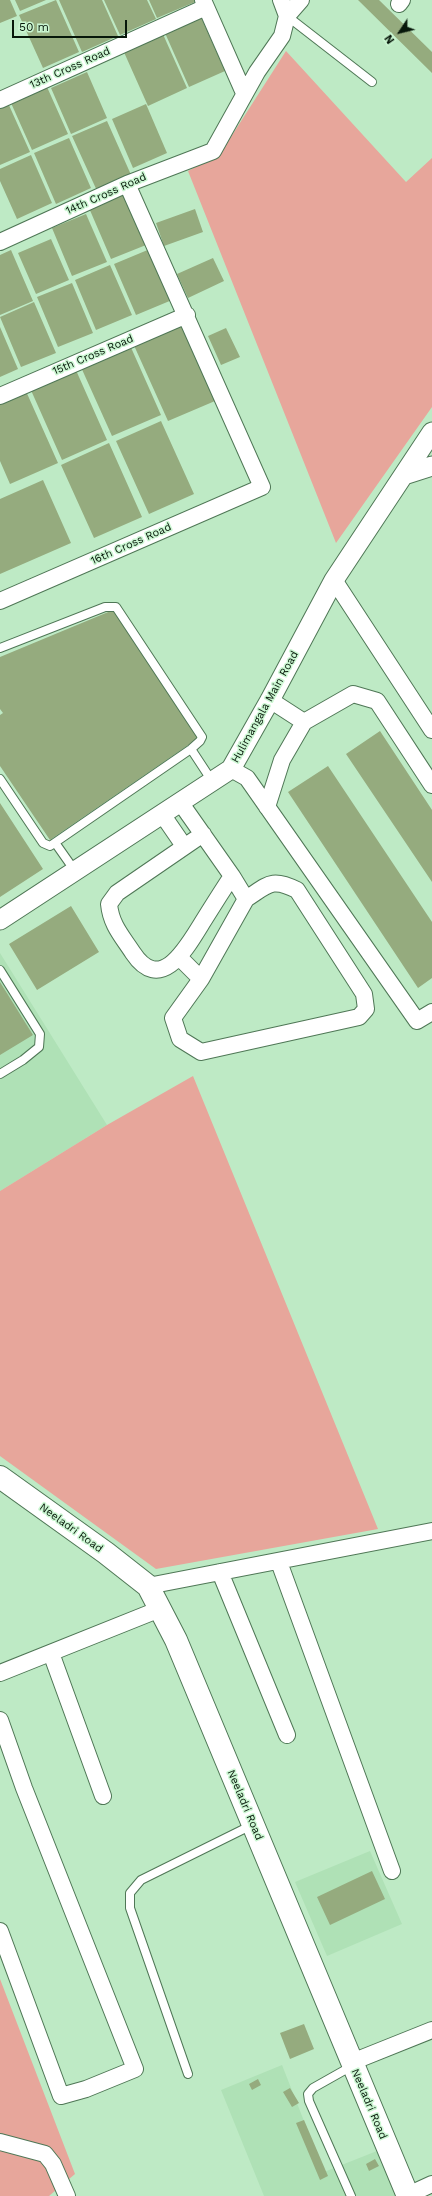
<!DOCTYPE html>
<style>
body{margin:0}
#map{position:relative;width:432px;height:2196px;overflow:hidden;background:#beeac5;font-family:"Work Sans",sans-serif}
canvas{display:block}
.north{position:absolute;left:380px;top:12px;width:40px;height:40px;-webkit-text-stroke:3px #cbf7d2;paint-order:stroke;rotate:235deg;font-size:11px;font-weight:700;line-height:16px;text-align:center;color:#07170a}
.north::after{content:'';display:block;margin:auto;width:14px;height:18px;background:#07170a;clip-path:polygon(50% 0,100% 100%,50% 72%,0 100%)}
.scale{position:absolute;left:12px;top:20px;width:115px;height:18px;box-sizing:border-box;border:2px solid #07170a;border-top:0;padding-left:5px;font-size:12px;line-height:14px;white-space:nowrap;color:#07170a;-webkit-text-stroke:3px #cbf7d2;paint-order:stroke}
</style>
<div id="map">
<canvas width="432" height="2196"></canvas>
<div class="north">N</div>
<div class="scale">50 m</div>
</div>
<script>
const c = document.querySelector('canvas').getContext('2d');
c.lineJoin = 'round';
function paint(path, color) { c.fillStyle = color; c.fill(path, 'evenodd'); }
function strokePath(path, color, width, dash) { c.strokeStyle = color; c.lineWidth = width; c.lineCap = dash ? 'butt' : 'round'; c.setLineDash(dash || []); c.stroke(path); }
function write(font, color, halo, rows, align = 'center') {
  c.font = font + ' "Work Sans",sans-serif'; c.lineWidth = 3; c.setLineDash([]); c.textBaseline = 'middle'; c.strokeStyle = halo; c.fillStyle = color; for (const [text, x, y, turn = 0] of rows) {
    c.save(); c.translate(x, y); c.rotate((+turn || 0) * Math.PI / 180); c.textAlign = isNaN(turn) ? turn : align; if (halo) c.strokeText(text, 0, 0); c.fillText(text, 0, 0); c.restore();
  }
}
const built = new Path2D(`
 M0,953L107,1125L0,1191Z
 M370,1851L402,1924L327,1956L295,1882Z
 M282,2065L324,2172L387,2147L409,2196H264L221,2090Z`);
const green = new Path2D(`
 M286,51L406,182L432,158V407L336,543L188,171L220,154Z
 M193,1076L378,1529L156,1569L0,1456V1191L107,1125Z
 M0,1979L75,2174L49,2196H0Z`);
const building = new Path2D(`
 M0,0H10L17,16L0,23Z
 M15,0H46L20,11Z
 M56,0L79,52L43,68L19,15Z
 M59,0H102L118,36L82,52Z
 M104,0H147L156,19L120,35Z
 M149,0H194L195,2L157,18Z
 M358,0H379L432,52V73Z
 M201,17L225,71L189,87L165,33Z
 M162,32L187,88L148,106L123,50Z
 M87,72L107,118L71,134L51,88Z
 M47,87L68,134L32,150L11,103Z
 M8,103L30,152L0,165V107Z
 M146,104L167,153L133,168L112,119Z
 M107,121L132,177L98,193L72,136Z
 M69,138L91,188L56,204L34,153Z
 M31,155L52,203L17,219L0,181V169Z
 M125,194L146,245L111,259L89,208Z
 M195,209L203,232L164,246L156,223Z
 M86,214L107,262L72,276L52,228Z
 M51,239L69,280L36,294L18,253Z
 M150,249L172,300L136,315L114,264Z
 M11,250L33,301L0,315V255Z
 M213,258L224,281L188,298L177,274Z
 M110,265L132,315L96,330L75,280Z
 M72,283L93,333L58,347L37,297Z
 M34,302L56,353L21,367L0,317Z
 M179,320L215,401L168,421L132,341Z
 M0,327L18,369L0,377Z
 M226,328L240,357L221,365L208,336Z
 M129,343L161,415L112,436L80,365Z
 M75,368L107,440L62,460L30,388Z
 M25,389L58,463L10,484L0,461V401Z
 M161,421L194,494L149,514L116,441Z
 M109,443L142,517L94,538L61,465Z
 M43,480L71,543L0,574V499Z
 M113,610L200,737L50,840L0,766V715L3,713L0,709V657Z
 M380,731L432,810V882L346,754Z
 M328,766L432,922V978L418,988L288,792Z
 M0,803L43,869L0,897Z
 M71,906L99,952L37,990L9,944Z
 M0,982L33,1035L0,1055Z
 M372,1871L385,1899L330,1925L317,1897Z
 M304,2024L314,2049L290,2059L280,2033Z
 M258,2079L261,2085L252,2090L249,2084Z
 M290,2088L299,2103L292,2107L283,2092Z
 M304,2120L328,2176L320,2180L296,2123Z
 M375,2159L379,2166L369,2171L366,2164Z`);
const service = new Path2D(`
 M287,16L372,82
 M0,648L105,607H116L202,737L200,741L191,749L50,846L43,843L0,779
 M191,749L212,781
 M56,844L75,871
 M0,970L40,1034L39,1047L23,1060L0,1074
 M188,2074L130,1908V1893L141,1880L252,1825
 M351,2196L309,2101L308,2094L313,2088L352,2066`);
const minor = new Path2D(`
 M203,0L244,93
 M399,4L402,0
 M287,16L301,0
 M0,100L206,7
 M0,242L127,184L213,151L257,72L282,36L287,16L281,0
 M0,396L187,315
 M334,580L432,730
 M0,601L262,487L127,184
 M270,700L304,722L353,694L377,701L432,785
 M231,769L247,778L417,1021L432,1012
 M180,802L232,876C222,891 212,907 202,923C187,947 161,995 133,953C122,936 111,925 109,904L117,893L203,834
 M267,807L282,760L304,722
 M162,814L184,846
 M180,958L201,979L173,1018L180,1039L201,1052L359,1017L366,1009L364,994L297,890C271,877 268,885 246,899L232,876
 M201,979L246,899
 M279,1562L392,1871
 M220,1572L287,1735
 M148,1586L432,1531
 M51,1653L103,1796
 M0,1673L160,1609
 M0,1720L24,1788L135,2069L86,2089L61,2096L0,1931
 M352,2062L432,2030
 M0,2142L45,2154L53,2164L67,2196
 M408,2195L432,2184`);
const tertiary = new Path2D(`
 M404,475L432,466
 M0,920L231,769L270,700L334,580L432,432`);
const secondary = new Path2D(`
 M0,1477L106,1553L148,1586L176,1640L408,2196`);
const streetNames = [
 ["13th Cross Road",70,68,-24],
 ["14th Cross Road",106,194,-24],
 ["15th Cross Road",93,355,-23],
 ["16th Cross Road",131,544,-24],
 ["Hulimangala Main Road",265,707,-61],
 ["Neeladri Road",71,1528,36],
 ["Neeladri Road",245,1805,67],
 ["Neeladri Road",369,2104,67]
];
paint(built, '#afe1b6');
paint(green, '#e7a69b');
paint(building, '#95ab7e');
strokePath(service, '#4f7756', 10);
strokePath(minor, '#4f7756', 18);
strokePath(tertiary, '#4f7756', 21);
strokePath(secondary, '#4f7756', 24);
strokePath(service, '#fff', 8);
strokePath(minor, '#fff', 16);
strokePath(tertiary, '#fff', 19);
strokePath(secondary, '#fff', 22);
write('11px', '#07170a', '#cbf7d2', streetNames);
</script>
